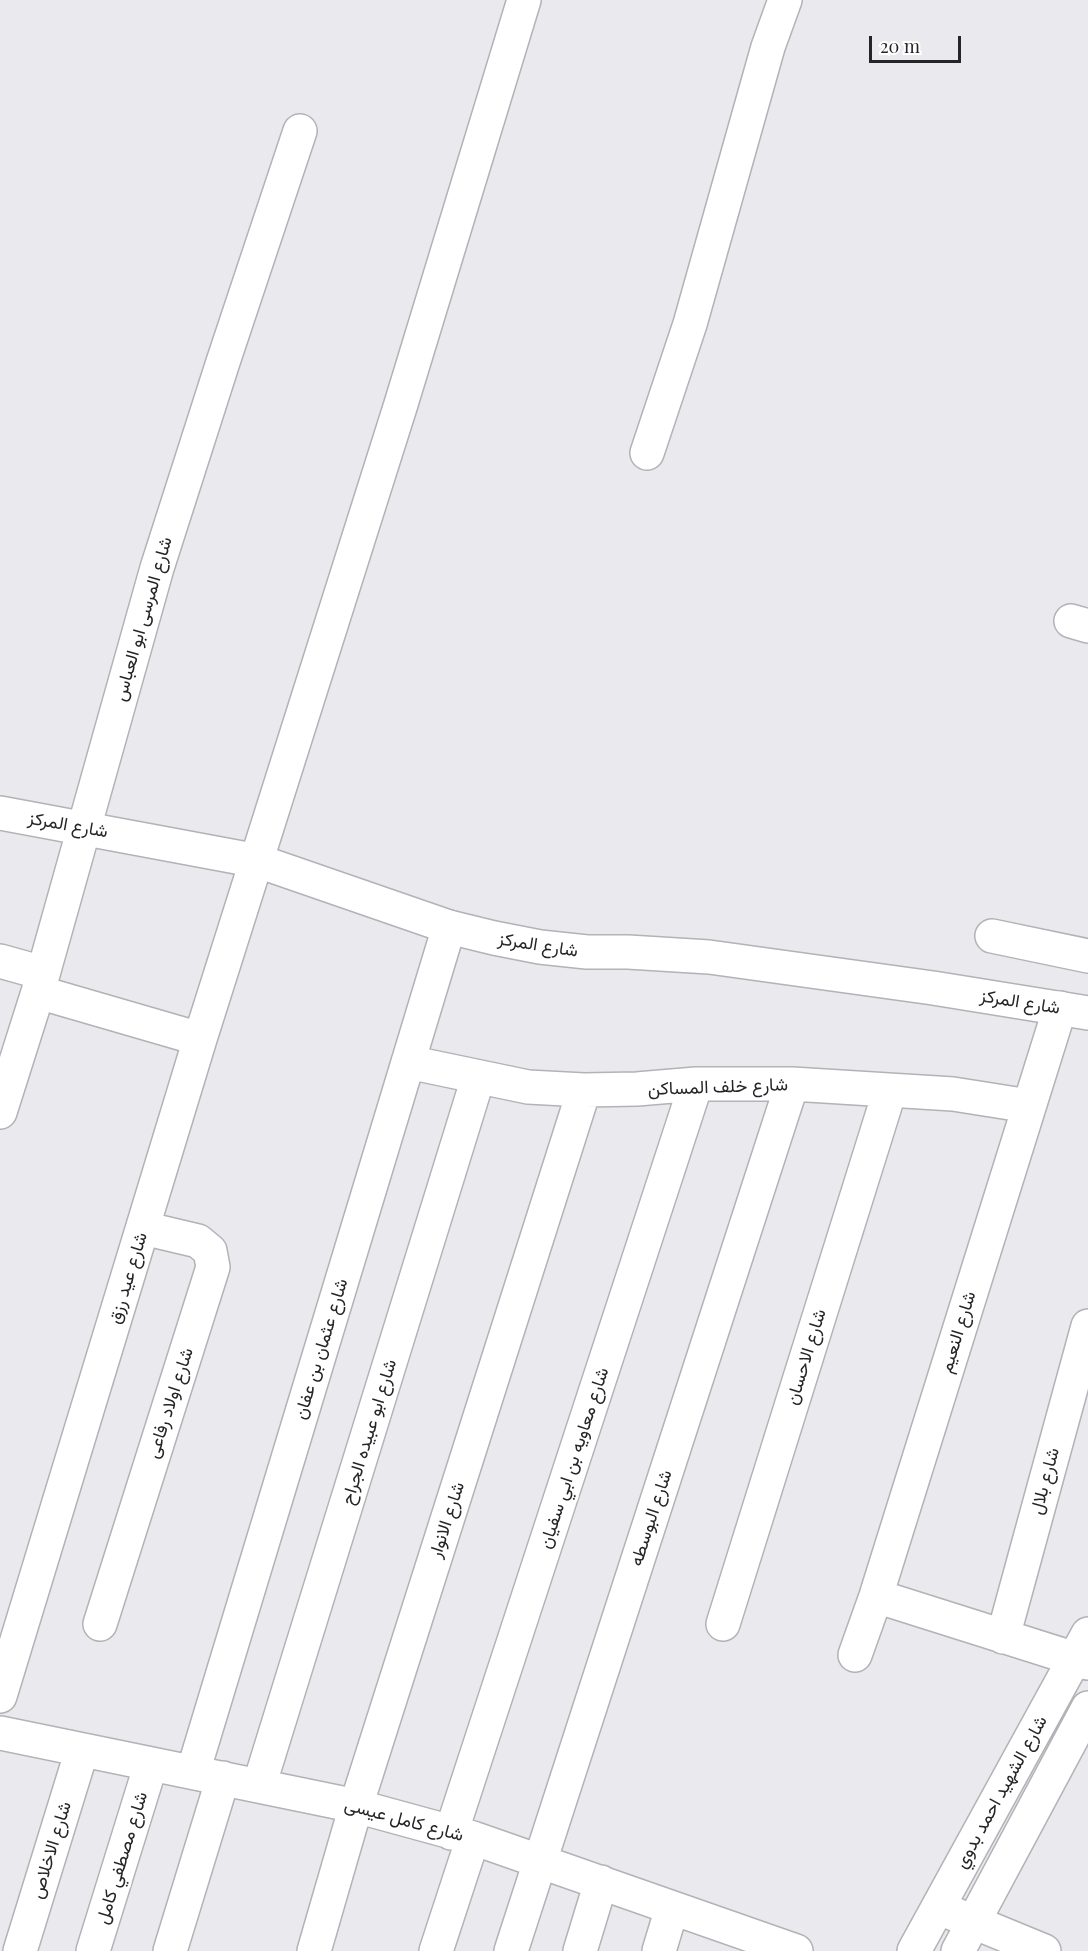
<!DOCTYPE html>
<meta charset="utf-8">
<style>
body{margin:0}
#map{position:relative;width:1088px;height:1951px;overflow:hidden;background:#e9e9ee;font-family:"Playfair Display",serif}
canvas{display:block}
.scale{position:absolute;left:869px;top:36px;width:92px;height:27px;box-sizing:border-box;border:3px solid #252527;border-top:0;padding-left:8px;font-size:18px;line-height:21px;white-space:nowrap;color:#252527;-webkit-text-stroke:4px #fff;paint-order:stroke}
</style>
<div id="map">
<canvas width="1088" height="1951"></canvas>
<div class="scale">20 m</div>
</div>
<script>
const c = document.querySelector('canvas').getContext('2d');
c.lineJoin = 'round';
function strokePath(path, color, width, dash) { c.strokeStyle = color; c.lineWidth = width; c.lineCap = dash ? 'butt' : 'round'; c.setLineDash(dash || []); c.stroke(path); }
function write(font, color, halo, rows, align = 'center') {
  c.font = font + ' "Playfair Display",Vazirmatn,serif'; c.lineWidth = 5; c.setLineDash([]); c.textBaseline = 'middle'; c.strokeStyle = halo; c.fillStyle = color; for (const [text, x, y, turn = 0] of rows) {
    c.save(); c.translate(x, y); c.rotate((+turn || 0) * Math.PI / 180); c.textAlign = isNaN(turn) ? turn : align; if (halo) c.strokeText(text, 0, 0); c.fillText(text, 0, 0); c.restore();
  }
}
const minor = new Path2D(`
 M647,453L690,324L768,47L785,0
 M1071,621L1088,626
 M992,936L1088,956
 M0,961L43,973
 M38,992L200,1039
 M408,1062L528,1087L584,1090L637,1089L696,1084H792L953,1094L1029,1106
 M0,1112L38,992L157,568L223,362L300,131
 M876,1596L1088,1663
 M100,1624L213,1267L210,1251L198,1241L143,1228
 M723,1624L890,1090
 M1003,1637L1088,1326
 M855,1655L876,1596L1060,1008
 M0,1696L200,1039L401,404L524,0
 M0,1733L356,1806L473,1838L796,1951
 M193,1772L449,927
 M259,1786L478,1078
 M451,1833L696,1084
 M954,1914L1044,1951
 M20,1951L82,1750
 M93,1951L151,1764
 M170,1951L223,1778
 M314,1951L356,1806L584,1090
 M436,1951L473,1838
 M511,1951L792,1084
 M580,1951L601,1882
 M659,1951L672,1908
 M914,1951L1088,1634
 M958,1951L1088,1708`);
const major = new Path2D(`
 M0,813L258,861L449,927L494,938L540,947L587,952H628L709,957L933,988L1088,1013`);
const streetNames = [
 ["شارع المرسى ابو العباس",143,619,-74],
 ["شارع المركز",68,825,10],
 ["شارع المركز",538,945,9],
 ["شارع المركز",1020,1002,9],
 ["شارع خلف المساكن",718,1087,-2],
 ["شارع عيد رزق",128,1278,-73],
 ["شارع النعيم",958,1332,-73],
 ["شارع عثمان بن عفان",321,1349,-73],
 ["شارع الاحسان",806,1357,-73],
 ["شارع اولاد رفاعى",170,1403,-72],
 ["شارع ابو عبيده الجراح",369,1432,-73],
 ["شارع معاويه بن ابي سفيان",574,1458,-72],
 ["شارع بلال",1045,1481,-75],
 ["شارع البوسطه",651,1518,-72],
 ["شارع الانوار",447,1520,-72],
 ["شارع الشهيد احمد بدوي",1001,1792,-61],
 ["شارع كامل عيسى",404,1820,15],
 ["شارع الاخلاص",51,1850,-73],
 ["شارع مصطفي كامل",122,1858,-73]
];
strokePath(minor, '#b2b2b7', 36);
strokePath(major, '#b2b2b7', 36);
strokePath(minor, '#fff', 33);
strokePath(major, '#fff', 33);
write('18px', '#252527', '#fff', streetNames);
</script>
